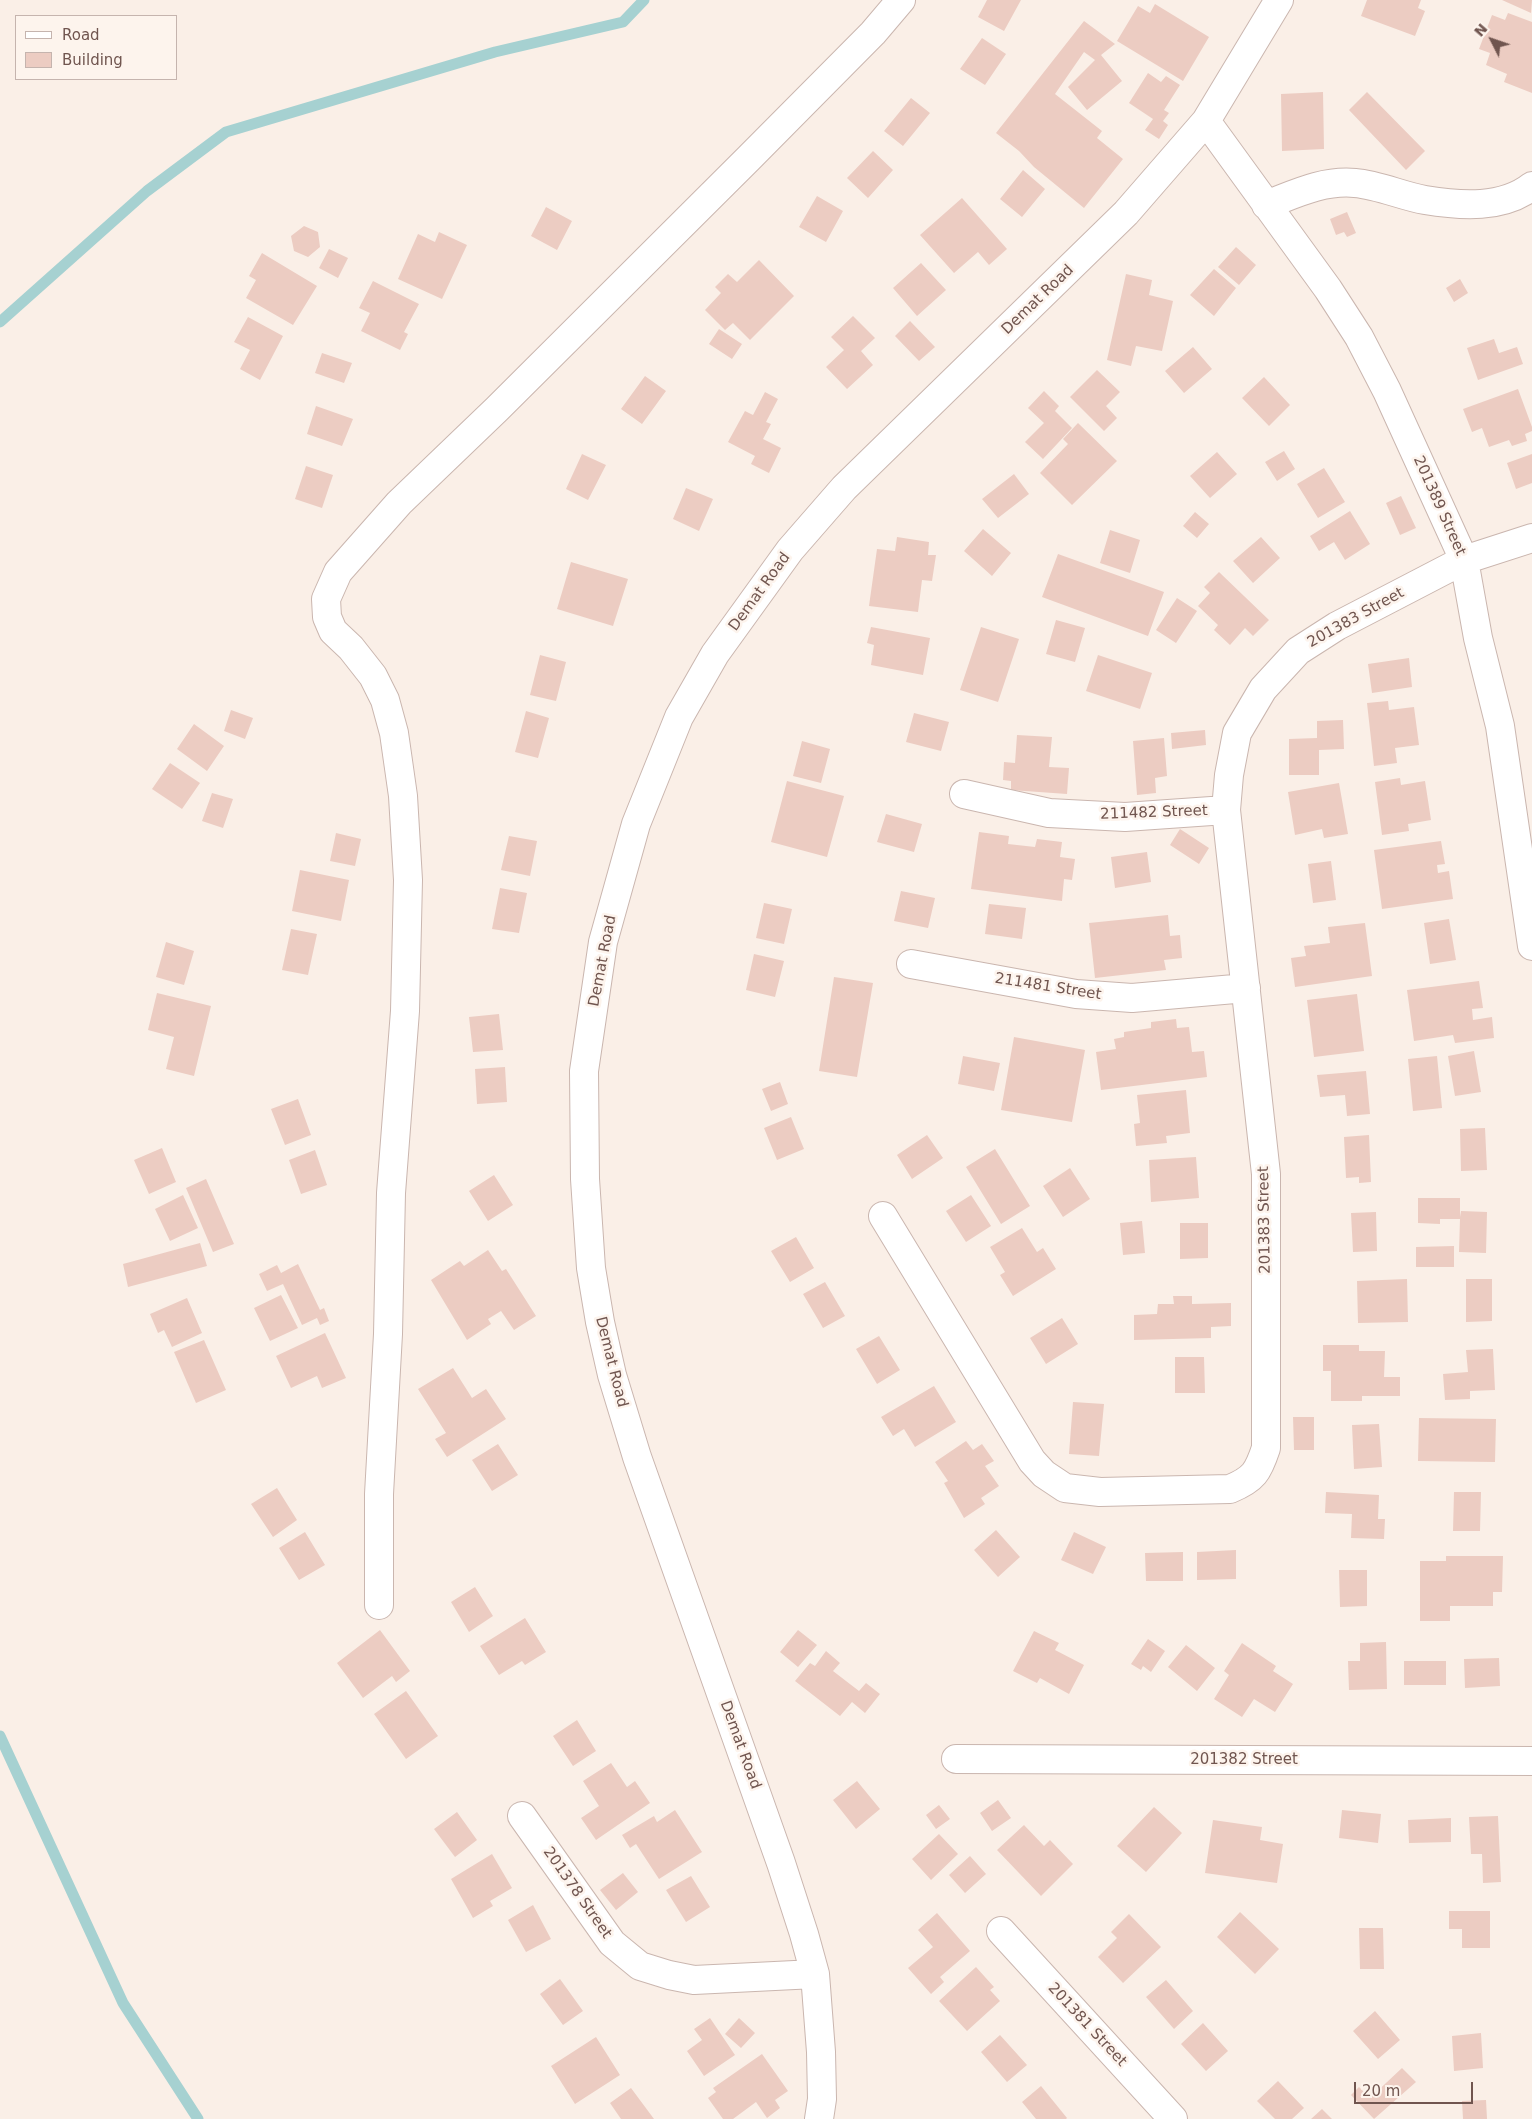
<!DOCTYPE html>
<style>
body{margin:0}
#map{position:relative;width:1532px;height:2119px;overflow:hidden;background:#faefe7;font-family:"DejaVu Sans",sans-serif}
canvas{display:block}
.legend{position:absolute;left:15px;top:15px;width:162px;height:65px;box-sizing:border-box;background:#fdf4ed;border:1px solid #c5b4ae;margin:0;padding:6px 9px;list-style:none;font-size:15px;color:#70554f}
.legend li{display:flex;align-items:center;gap:10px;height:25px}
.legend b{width:25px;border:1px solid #c5b4ae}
.north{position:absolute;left:1467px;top:15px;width:50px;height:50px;-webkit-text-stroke:4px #fdf4ed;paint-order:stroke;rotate:311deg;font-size:14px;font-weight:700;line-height:20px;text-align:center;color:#70554f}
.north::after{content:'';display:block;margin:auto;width:18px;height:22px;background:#70554f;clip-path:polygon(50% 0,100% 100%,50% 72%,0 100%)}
.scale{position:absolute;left:1354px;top:2082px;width:119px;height:22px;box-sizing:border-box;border:2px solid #70554f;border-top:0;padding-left:6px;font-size:15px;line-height:18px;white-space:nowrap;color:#70554f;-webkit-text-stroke:4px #fdf4ed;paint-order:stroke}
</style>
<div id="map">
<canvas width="1532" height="2119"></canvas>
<ul class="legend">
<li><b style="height:6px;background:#fff"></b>Road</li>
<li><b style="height:14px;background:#ecccc2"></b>Building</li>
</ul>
<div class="north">N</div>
<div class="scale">20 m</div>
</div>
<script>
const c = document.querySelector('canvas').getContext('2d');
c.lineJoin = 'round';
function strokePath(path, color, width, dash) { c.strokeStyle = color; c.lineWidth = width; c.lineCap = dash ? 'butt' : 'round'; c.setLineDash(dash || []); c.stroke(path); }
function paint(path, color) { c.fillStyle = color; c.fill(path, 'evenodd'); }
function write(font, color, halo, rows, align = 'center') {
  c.font = font + ' "DejaVu Sans",sans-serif'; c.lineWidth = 5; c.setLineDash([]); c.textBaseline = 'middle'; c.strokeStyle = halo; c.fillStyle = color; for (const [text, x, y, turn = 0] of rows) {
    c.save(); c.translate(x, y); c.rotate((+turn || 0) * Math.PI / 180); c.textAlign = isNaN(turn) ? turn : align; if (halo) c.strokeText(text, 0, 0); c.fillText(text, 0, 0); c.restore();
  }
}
const stream = new Path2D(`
 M0,322L147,191L226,132L495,52L623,22L644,0
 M0,1736L123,2003L198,2119`);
const building = new Path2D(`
 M987,0H1021L1004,31L978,17Z
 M1367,0H1421L1418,8L1425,11L1415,36L1361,16Z
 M1502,0H1532L1531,13Z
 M1155,4L1209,37L1183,81L1117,41L1138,6L1150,13Z
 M1508,13L1532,22V93L1504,82L1507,74L1486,65L1490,53L1479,49L1492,15L1505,20Z
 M1084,21L1115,44L1101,55L1122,81L1087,110L1068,87L1095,60L1084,52L1055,94L1102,131L1097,138L1123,159L1084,208L1034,167L1019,151L996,133Z
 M982,38L1006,54L985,85L960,69Z
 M1148,73L1161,82L1166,76L1180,85L1164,110L1169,113L1163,121L1168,125L1159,139L1145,130L1153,119L1129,103Z
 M1323,92L1324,149L1282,151L1281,94Z
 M1367,92L1425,151L1406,170L1349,110Z
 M911,98L930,113L903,146L884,131Z
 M873,151L893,170L868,198L847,178Z
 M1023,170L1045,189L1022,217L1000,199Z
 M817,196L843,211L826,242L799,227Z
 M962,198L1007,249L989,265L978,252L954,273L920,235Z
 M546,207L572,221L557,250L531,236Z
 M1347,212L1356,233L1347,237L1344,232L1336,235L1330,219Z
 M304,226L318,232L320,247L308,257L294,251L291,236Z
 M439,232L467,245L442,299L398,279L418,234L435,242Z
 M1236,247L1256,265L1239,285L1218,267Z
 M329,249L348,258L338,278L319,268Z
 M262,253L317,286L293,325L246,298L256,280L249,276Z
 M759,260L794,296L750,340L733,323L725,330L705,310L721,293L715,287L728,274L737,282Z
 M921,263L946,290L917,316L893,288Z
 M1214,269L1236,288L1214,316L1190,295Z
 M1126,274L1152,280L1149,295L1173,301L1162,351L1136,346L1131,366L1107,360Z
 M1460,279L1468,293L1454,302L1446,288Z
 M373,281L419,304L404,332L408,334L400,350L361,331L370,313L359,308Z
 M853,316L875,338L861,351L873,365L847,389L826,367L844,350L831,337Z
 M248,317L283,336L260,380L240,369L250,350L234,342Z
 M910,321L935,347L919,361L895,336Z
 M719,329L742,344L732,359L709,344Z
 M1494,339L1499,353L1517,347L1523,364L1478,380L1467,348Z
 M1193,347L1212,369L1184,393L1165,371Z
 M322,353L352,363L344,383L315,373Z
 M1097,370L1120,392L1106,406L1117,418L1104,431L1070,397Z
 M645,376L666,391L642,424L621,409Z
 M1264,377L1290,405L1269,426L1242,398Z
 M1518,389L1532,427V431L1525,434L1527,441L1512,446L1509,440L1489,447L1482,428L1472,432L1463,409Z
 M1044,391L1059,406L1055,411L1072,428L1043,459L1025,442L1044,423L1028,408Z
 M765,392L778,399L766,422L771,424L763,439L781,448L769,473L751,464L755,456L728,442L745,411L753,415Z
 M316,406L353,419L342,446L307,434Z
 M1078,423L1117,461L1072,505L1040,473L1068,444L1063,439Z
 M1284,451L1295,469L1277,481L1265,462Z
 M1217,452L1237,474L1210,498L1190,476Z
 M582,454L606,465L588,500L566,489Z
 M1532,454V483L1516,489L1507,463Z
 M306,466L333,475L322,508L295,499Z
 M1324,468L1345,502L1318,518L1297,484Z
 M1014,474L1029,494L998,518L982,499Z
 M686,488L713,499L699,531L673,519Z
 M1401,496L1416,528L1400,535L1386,503Z
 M1350,511L1370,544L1345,560L1334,542L1319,551L1310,536Z
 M1195,512L1209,524L1197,538L1183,526Z
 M983,529L1011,553L992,576L964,551Z
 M1110,530L1140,540L1130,573L1100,563Z
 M897,537L929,542L928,555H936L932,581L922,580L918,612L869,606L877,549L895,551Z
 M1261,537L1280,558L1253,583L1233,561Z
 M1058,554L1164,592L1148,636L1042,597Z
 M571,562L628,579L613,626L557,609Z
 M1219,572L1269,620L1253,636L1245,628L1230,645L1214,630L1218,625L1198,606L1210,593L1204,587Z
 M1177,598L1197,611L1176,643L1156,630Z
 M1056,620L1085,628L1075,662L1046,654Z
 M871,627L930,638L923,675L871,665L874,645L867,643Z
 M981,627L1019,639L998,702L960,690Z
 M540,655L566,662L556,701L530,695Z
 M1098,655L1152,673L1140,709L1086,691Z
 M1409,658L1412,687L1372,693L1368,664Z
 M1388,701L1389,710L1414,707L1419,745L1395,748L1397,763L1374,766L1367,703Z
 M231,710L253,718L245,739L224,731Z
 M526,711L549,718L538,758L515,752Z
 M914,713L949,722L941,751L906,742Z
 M1343,720L1344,749L1319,750V775H1289V739L1317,738V721Z
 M194,724L224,746L207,771L177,749Z
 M1205,730L1206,745L1172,749L1171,733Z
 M1017,735L1052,737L1049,767L1069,768L1067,794L1011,790V781L1003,780L1004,762L1015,763Z
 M1164,738L1167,776L1155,778L1156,793L1137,795L1133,741Z
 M802,741L830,749L821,783L793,776Z
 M170,763L200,783L182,809L152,789Z
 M1400,778L1401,785L1425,781L1431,820L1408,824L1409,831L1382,835L1375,782Z
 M787,781L844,796L827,857L771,842Z
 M1339,783L1348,834L1324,838L1322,829L1295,835L1288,792Z
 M212,793L233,799L223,828L202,821Z
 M886,814L922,824L914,852L877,842Z
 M1180,829L1209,848L1199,864L1170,845Z
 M979,832L1009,836L1008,844L1035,847L1037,839L1062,842L1060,857L1075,859L1072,880L1064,879L1062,901L971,889Z
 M336,833L361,839L355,866L330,861Z
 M509,836L537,841L530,876L501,870Z
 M1441,841L1445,864L1437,865L1438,873L1449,871L1453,899L1382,909L1374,850Z
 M1147,852L1151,882L1115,888L1111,857Z
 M1331,861L1336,900L1313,903L1308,864Z
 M300,870L349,880L341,921L292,911Z
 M500,888L527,893L519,933L492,929Z
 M901,891L935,898L928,928L894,921Z
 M764,903L792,909L784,944L756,938Z
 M989,904L1026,908L1022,939L985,934Z
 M1168,915L1170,936L1180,935L1182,958L1164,960L1166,970L1095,978L1089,923Z
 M1449,919L1456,960L1430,964L1424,923Z
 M1365,923L1372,976L1295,987L1291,958L1306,956L1304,946L1330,943L1328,927Z
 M291,929L317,934L308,975L282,970Z
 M166,942L194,951L184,985L156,977Z
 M754,954L784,961L775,997L746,990Z
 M834,977L873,983L857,1077L819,1071Z
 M1479,981L1483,1008L1472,1009L1473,1020L1492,1017L1494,1038L1455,1043L1453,1035L1414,1041L1407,990Z
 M157,993L211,1006L194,1076L166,1069L174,1037L148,1030Z
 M1357,994L1364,1051L1314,1057L1307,1000Z
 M499,1014L503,1050L473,1052L469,1017Z
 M1176,1019L1177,1028L1189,1027L1192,1052L1204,1051L1207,1077L1101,1090L1096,1052L1116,1049L1114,1039L1124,1037V1032L1151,1028V1022Z
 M1014,1037L1085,1050L1072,1122L1001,1110Z
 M1474,1051L1481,1092L1455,1096L1448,1056Z
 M963,1056L1000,1063L994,1091L958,1084Z
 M1437,1056L1442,1108L1413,1111L1408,1059Z
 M505,1067L507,1102L477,1104L475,1069Z
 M1366,1071L1370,1114L1347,1116L1345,1095L1320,1097L1317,1075Z
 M780,1082L788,1104L771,1111L762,1089Z
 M1186,1090L1190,1133L1166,1136L1167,1143L1136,1146L1134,1124L1140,1123L1137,1095Z
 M298,1099L311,1135L285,1145L271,1109Z
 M791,1117L804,1149L777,1160L764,1128Z
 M1485,1128L1487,1170L1461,1171L1460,1129Z
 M927,1135L943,1158L912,1179L897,1155Z
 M1369,1135L1371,1182L1359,1183V1177L1346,1178L1344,1137Z
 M162,1148L176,1182L149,1194L134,1160Z
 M995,1149L1030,1206L1001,1224L966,1167Z
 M315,1150L327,1185L301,1194L289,1160Z
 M1196,1157L1199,1198L1151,1202L1149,1160Z
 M1070,1168L1090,1199L1063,1217L1043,1186Z
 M494,1175L513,1205L488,1221L469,1191Z
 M206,1179L234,1244L213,1252L186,1188Z
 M183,1195L198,1228L170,1241L155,1209Z
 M971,1195L991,1226L966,1242L946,1211Z
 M1418,1198H1460V1217L1461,1211L1487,1212L1486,1253L1459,1252L1460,1219H1440V1224L1418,1223Z
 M1376,1212L1377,1251L1353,1252L1351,1213Z
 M1142,1221L1145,1253L1123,1255L1120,1223Z
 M1180,1223H1208V1258L1180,1259Z
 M1022,1228L1037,1252L1043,1248L1056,1269L1013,1296L1000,1275L1005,1272L990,1247Z
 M796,1237L814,1268L790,1282L771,1251Z
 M200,1243L207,1266L128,1287L123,1264Z
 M1454,1246V1267H1416V1247Z
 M488,1250L502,1271L506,1269L536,1316L514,1330L501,1311L488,1319L491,1324L467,1340L431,1280L460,1261L464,1266Z
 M298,1264L320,1310L324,1308L329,1321L320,1325L317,1318L302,1325L283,1284L267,1291L259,1274L277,1265L281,1273Z
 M1407,1279L1408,1322L1358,1323L1357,1281Z
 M1466,1279H1492V1321L1466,1322Z
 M825,1282L845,1316L823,1328L803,1294Z
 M281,1295L298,1328L270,1341L254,1308Z
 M1173,1296H1192V1304L1231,1303V1326L1211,1327V1338L1134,1340V1315L1157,1314L1158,1304H1174Z
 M187,1298L202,1333L172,1347L164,1330L158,1333L150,1314Z
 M1062,1318L1078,1344L1046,1364L1030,1338Z
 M325,1333L346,1378L322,1388L317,1376L291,1388L276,1356Z
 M879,1336L900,1370L877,1384L856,1349Z
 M204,1340L226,1390L196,1403L174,1352Z
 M1323,1345H1359V1351H1385L1384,1377H1400V1396H1362V1401H1331V1371H1323Z
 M1493,1349L1495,1390L1470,1391V1399L1445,1400L1443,1374L1468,1372L1466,1350Z
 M1175,1357H1204L1205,1393H1175Z
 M453,1368L472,1398L486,1389L506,1419L447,1457L435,1439L446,1433L418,1389Z
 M934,1386L956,1422L915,1447L904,1429L893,1436L881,1417Z
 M1073,1402L1104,1404L1099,1456L1069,1454Z
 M1293,1417H1314V1450H1294Z
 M1419,1418L1496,1419L1495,1462L1418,1461Z
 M1379,1424L1382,1467L1354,1469L1352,1425Z
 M966,1441L973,1450L982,1444L994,1461L985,1466L999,1486L981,1498L985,1504L964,1518L944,1483L948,1481L935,1462Z
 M498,1444L518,1475L492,1491L472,1460Z
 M277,1488L297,1520L273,1537L251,1504Z
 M1326,1492L1379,1495L1378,1519H1385L1384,1539L1351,1538L1352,1514L1325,1513Z
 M1454,1492H1481L1480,1531H1453Z
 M996,1530L1020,1557L998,1577L974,1550Z
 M305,1532L325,1565L299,1580L279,1548Z
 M1074,1532L1106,1547L1093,1574L1061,1560Z
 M1236,1550V1579L1197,1580V1552Z
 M1183,1552V1581H1146L1145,1553Z
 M1446,1556H1503L1502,1592H1493V1606H1450V1621H1420V1561H1446Z
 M1339,1570H1367V1606L1340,1607Z
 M475,1587L493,1616L469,1632L451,1602Z
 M525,1618L546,1652L525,1665L522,1661L499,1675L480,1646Z
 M380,1630L410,1671L396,1682L392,1676L363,1698L337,1663Z
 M798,1630L817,1645L798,1667L780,1652Z
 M1034,1631L1059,1643L1055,1650L1084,1665L1069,1694L1040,1678L1037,1683L1013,1671Z
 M1148,1639L1165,1651L1151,1672L1143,1666L1141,1670L1131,1664Z
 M1386,1642L1387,1689L1349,1690L1348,1661H1360V1643Z
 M1242,1643L1276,1666L1273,1671L1293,1684L1275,1712L1254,1699L1242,1717L1214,1699L1229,1675L1224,1671Z
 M1186,1645L1215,1668L1197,1691L1168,1667Z
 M826,1651L840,1663L833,1671L859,1691L866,1683L880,1694L865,1713L852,1702L840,1716L795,1681L810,1663L815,1666Z
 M1499,1658L1500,1686L1465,1688L1464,1659Z
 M1404,1661H1446V1685H1404Z
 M406,1691L438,1736L406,1759L374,1714Z
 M577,1720L596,1751L573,1766L553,1736Z
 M611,1763L627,1787L635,1781L650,1803L596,1840L581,1818L599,1806L583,1781Z
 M857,1781L880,1809L856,1829L833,1800Z
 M998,1800L1011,1818L992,1831L980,1813Z
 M939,1805L950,1819L936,1829L926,1815Z
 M1154,1807L1182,1833L1146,1872L1117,1846Z
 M675,1810L702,1852L659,1879L636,1844L630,1848L622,1835L654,1816L657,1822Z
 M1342,1810L1381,1814L1378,1843L1339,1838Z
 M457,1812L477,1840L455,1857L434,1829Z
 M1498,1816L1501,1882L1483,1883L1482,1854H1471L1469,1817Z
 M1451,1818V1842L1409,1843L1408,1820Z
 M1213,1820L1262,1827L1260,1840L1283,1844L1277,1883L1205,1873Z
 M1024,1825L1044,1846L1050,1840L1073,1864L1041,1896L997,1850Z
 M939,1834L958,1854L931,1880L912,1859Z
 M492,1854L512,1888L490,1901L493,1906L473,1918L451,1879Z
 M970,1856L986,1874L965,1893L949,1875Z
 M623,1873L638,1892L616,1910L600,1890Z
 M691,1876L710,1907L686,1922L666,1890Z
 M533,1905L551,1939L526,1952L508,1920Z
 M1449,1911H1490V1948H1462V1929H1449Z
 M1240,1912L1279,1949L1255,1974L1217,1937Z
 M937,1913L970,1951L940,1977L944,1982L931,1994L908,1968L933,1947L918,1930Z
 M1129,1914L1161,1947L1123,1983L1098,1957L1117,1938L1111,1932Z
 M1359,1928H1383L1384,1969H1360Z
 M976,1967L994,1987L990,1990L1000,2001L967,2031L939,2001Z
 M560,1979L583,2011L563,2025L540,1994Z
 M1166,1980L1193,2011L1174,2029L1146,1997Z
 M1375,2011L1400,2040L1378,2059L1353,2031Z
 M710,2018L735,2055L704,2076L687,2051L702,2040L694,2029Z
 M739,2018L755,2033L741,2048L725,2034Z
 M1203,2023L1228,2051L1206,2071L1181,2044Z
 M1481,2033L1483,2068L1454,2071L1452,2036Z
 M1000,2035L1027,2065L1007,2082L981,2052Z
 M596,2037L620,2075L575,2104L551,2066Z
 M762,2054L788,2091L775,2100L780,2108L767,2118L756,2102L733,2119H723L708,2098L716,2092L713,2088Z
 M1402,2068L1416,2082L1374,2119L1351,2095L1359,2087L1370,2098Z
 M1278,2081L1304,2108L1292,2119H1275L1257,2101Z
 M1041,2086L1067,2118L1066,2119H1036L1022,2102Z
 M631,2088L654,2119H621L610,2103Z
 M1486,2100L1487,2119H1463L1462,2101Z
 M1322,2109L1332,2119H1311Z`);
const minor = new Path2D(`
 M1206,121L1328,289L1359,337L1387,391L1464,560L1478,638L1500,726L1532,946
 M1266,205C1295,194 1323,180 1355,183C1379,185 1402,196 1425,200C1461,206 1503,209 1532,186
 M964,794L1049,813L1125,817L1226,810
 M911,964L1076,994L1132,998L1246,988
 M883,1216L1032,1461L1044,1474L1065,1488L1100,1492L1230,1489C1254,1479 1258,1472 1266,1448V1174L1226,810L1229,775L1237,733L1263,689L1298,651L1337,626L1464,560L1532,538
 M379,1605V1494L388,1334L391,1193L405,1011L408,880L403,796L394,733L385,700L373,676L351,648L333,631L327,617L326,599L338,572L399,503L497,409L749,158L873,33L901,0
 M956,1759L1532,1761
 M522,1816L612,1943L640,1966L669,1975L694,1980L815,1974
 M1001,1931L1173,2119
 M819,2119L822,2099L821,2052L815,1974L804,1934L781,1863L637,1457L612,1375L600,1322L591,1268L585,1179L584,1071L603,942L636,824L679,717L715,654L790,550L844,488L1126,213L1206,121L1279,0`);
const streetNames = [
 ["Demat Road",1038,300,-44],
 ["201389 Street",1439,506,66],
 ["Demat Road",760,592,-54],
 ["201383 Street",1356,618,-29],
 ["211482 Street",1154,813,-2],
 ["Demat Road",603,961,-79],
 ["211481 Street",1048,987,9],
 ["201383 Street",1265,1220,-91],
 ["Demat Road",611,1362,76],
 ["Demat Road",740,1745,70],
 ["201382 Street",1244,1760],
 ["201378 Street",577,1893,55],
 ["201381 Street",1087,2025,47]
];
strokePath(stream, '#a6d1d1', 11);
paint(building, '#ecccc2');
strokePath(minor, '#cab6af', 30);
strokePath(minor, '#fff', 28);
write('15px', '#70554f', '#fdf4ed', streetNames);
</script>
